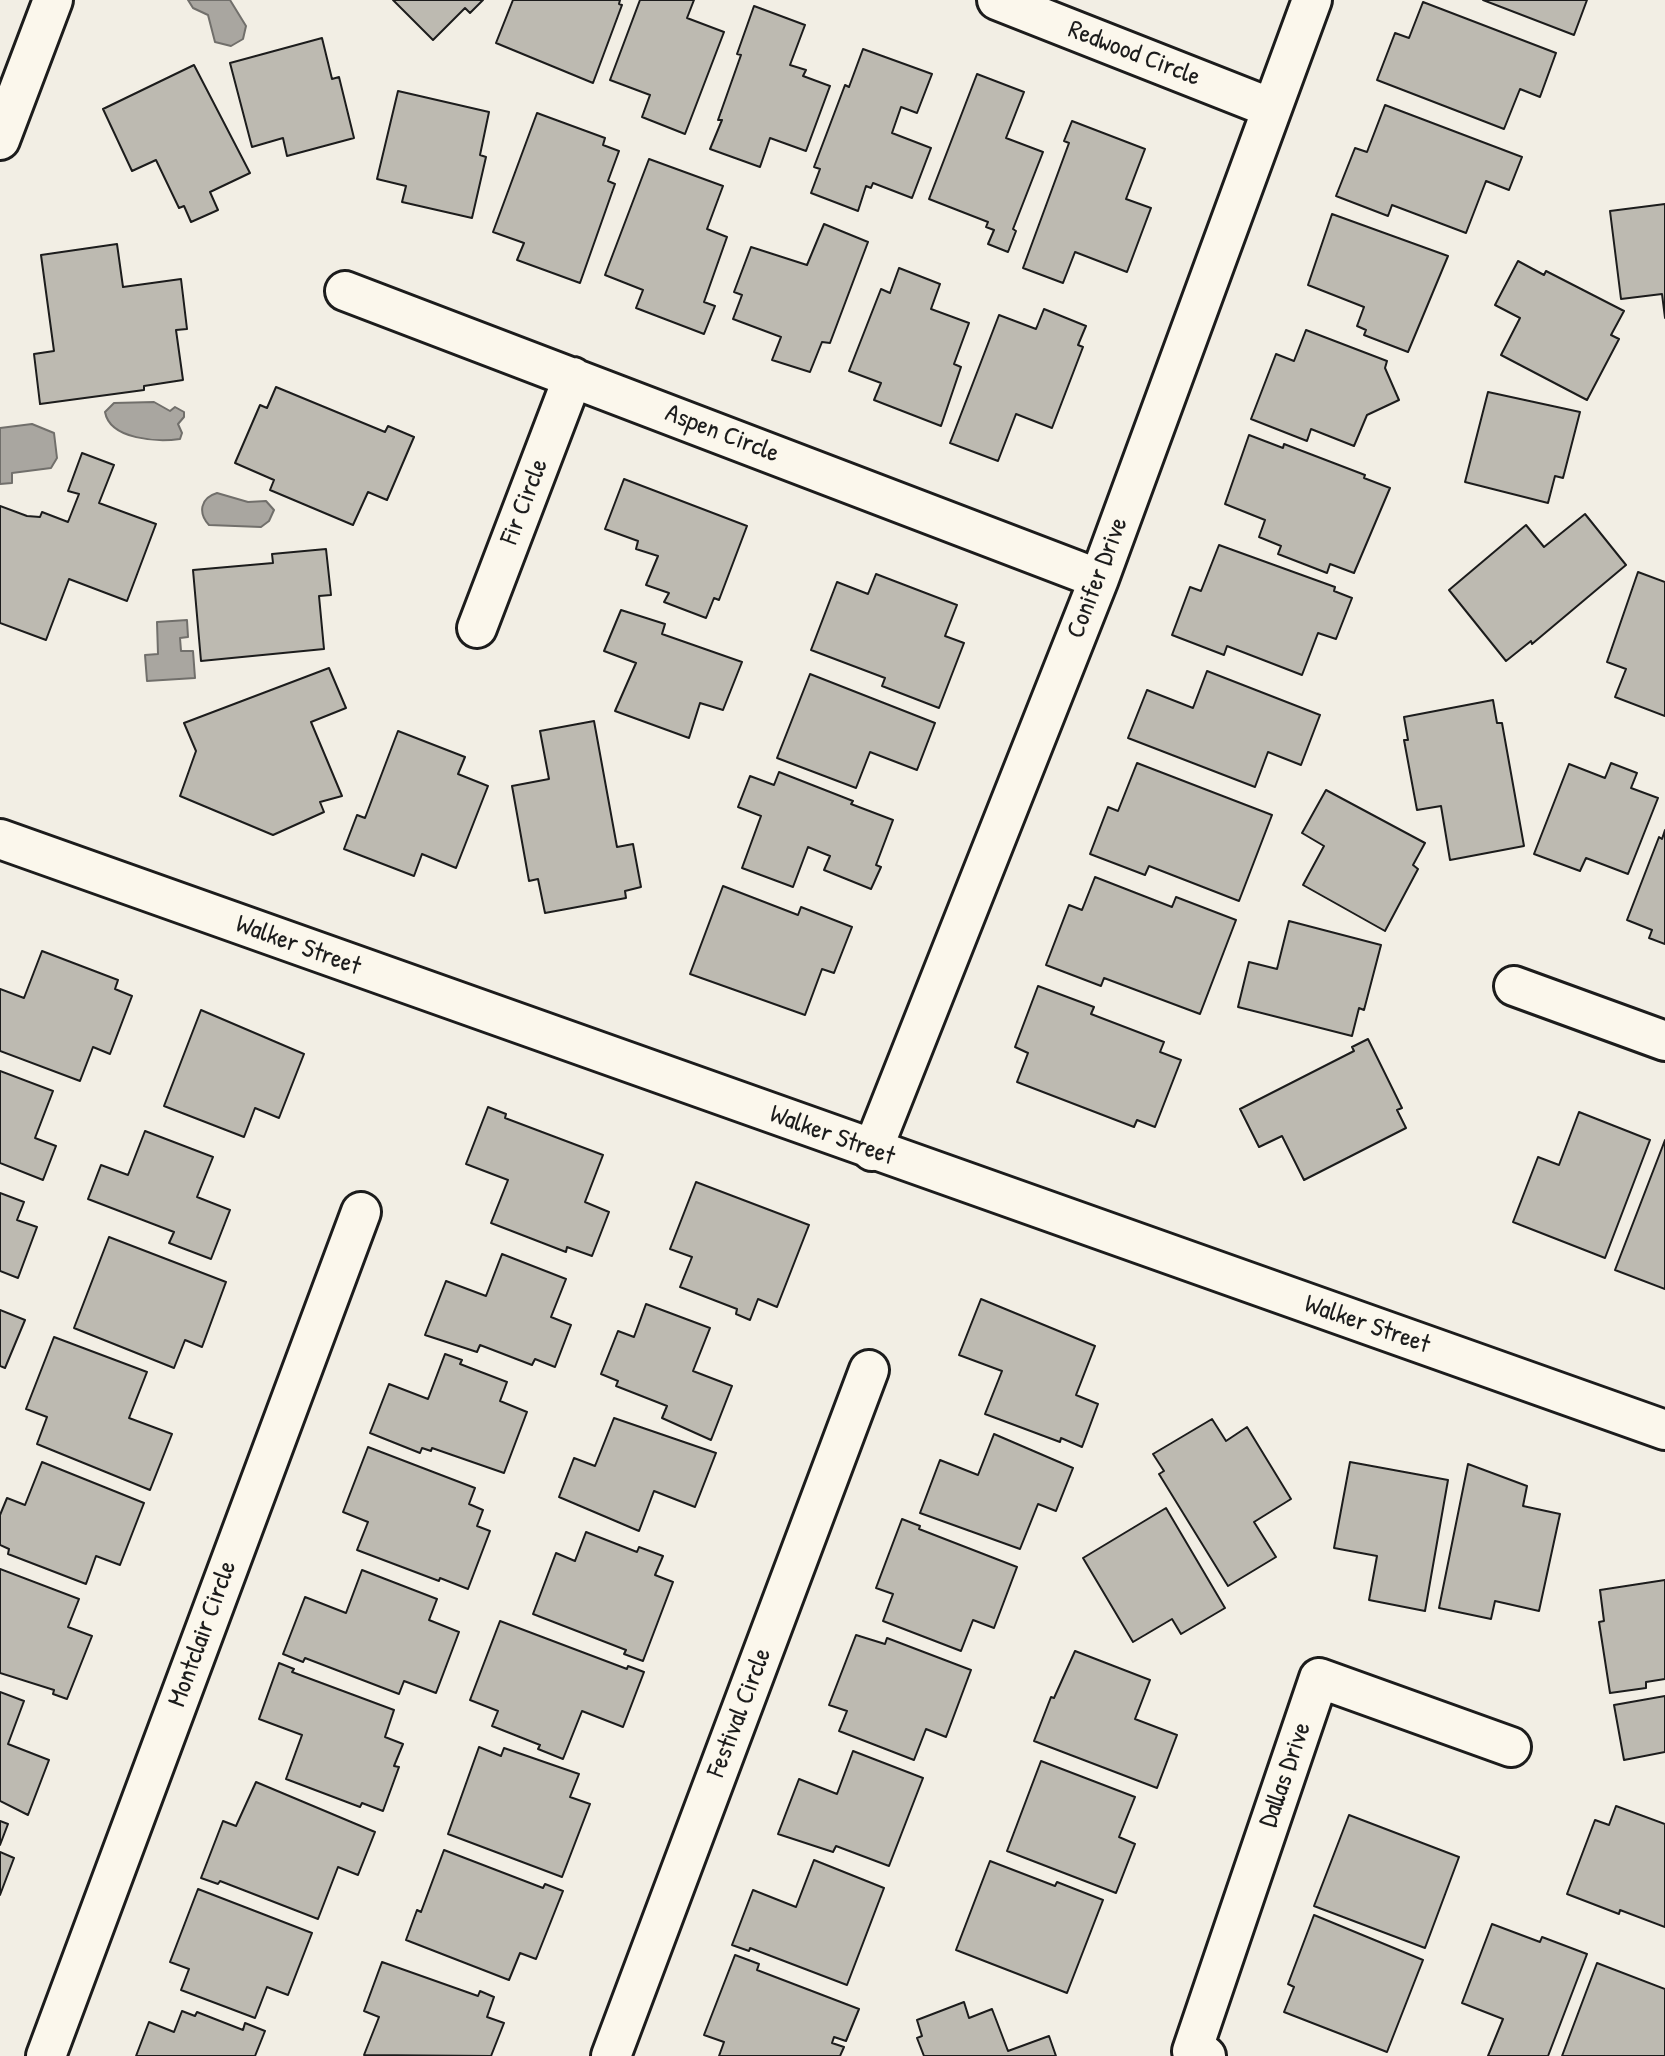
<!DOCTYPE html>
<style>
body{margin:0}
canvas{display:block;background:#f2eee4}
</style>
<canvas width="1665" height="2056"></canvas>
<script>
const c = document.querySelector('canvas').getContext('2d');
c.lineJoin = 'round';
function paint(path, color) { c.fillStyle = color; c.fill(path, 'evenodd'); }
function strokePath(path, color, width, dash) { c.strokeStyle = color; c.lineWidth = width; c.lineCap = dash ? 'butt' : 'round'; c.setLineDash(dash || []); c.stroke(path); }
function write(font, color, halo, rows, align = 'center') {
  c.font = font + ' "Patrick Hand",sans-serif'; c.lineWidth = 5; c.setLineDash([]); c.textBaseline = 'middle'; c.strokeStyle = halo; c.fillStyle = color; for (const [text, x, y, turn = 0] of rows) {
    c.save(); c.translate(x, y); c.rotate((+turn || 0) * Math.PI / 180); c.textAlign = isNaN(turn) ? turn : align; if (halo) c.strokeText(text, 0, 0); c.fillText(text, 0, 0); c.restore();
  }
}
const water = new Path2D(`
 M188,0H230L246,26L243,39L231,46L215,42L208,15L193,8Z
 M154,402L170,411L175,407L184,412V417L178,424L182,433L180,439C158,442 110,440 105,412L114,403Z
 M32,424L54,433L57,458L51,468L12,473V483L0,484V428Z
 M217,493L248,502L266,501L274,510L269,521L261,527L209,525C198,513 200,498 217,493Z
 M187,620L188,637L180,638L181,651H193L195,678L147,681L145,655L158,654L157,622Z`);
const building = new Path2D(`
 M393,0H483L470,13L465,8L433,40Z
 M513,0H620L619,4L622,5L593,83L496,43Z
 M640,0H694L687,18L724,32L685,134L642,117L650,95L610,80Z
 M1483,0H1587L1574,35Z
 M1423,2L1556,53L1540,97L1520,89L1504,129L1377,80L1395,33L1409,38Z
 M754,6L805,25L790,65L806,70L803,76L830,86L806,151L770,138L760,167L710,149L722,120H718L741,55L737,54Z
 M322,38L332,79L339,77L354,138L287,156L283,138L252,147L230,63Z
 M863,49L932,74L917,113L901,107L892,133L931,148L912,198L873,183L871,188L866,186L858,211L811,193L820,169L814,167L845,85L849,87Z
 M194,65L250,173L210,192L218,210L191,222L184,206L179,208L156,160L132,171L103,109Z
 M977,74L1024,92L1006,138L1043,152L1013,229L1016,231L1008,252L988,244L994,230L986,227L988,222L929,199Z
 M398,91L489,112L480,155L486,157L472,218L402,202L406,186L377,179Z
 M1385,105L1522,157L1509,190L1486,181L1466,233L1392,205L1388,216L1336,196L1355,148L1367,152Z
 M537,113L605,138L603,145L619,151L608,181L615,184L580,283L517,260L524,243L493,232Z
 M1072,121L1145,149L1126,199L1151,208L1127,272L1075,252L1063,283L1023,268L1069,143L1064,141Z
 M649,159L723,186L707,229L727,237L704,302L715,306L704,334L636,308L643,290L605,275Z
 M1665,204V318L1662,294L1621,299L1610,211Z
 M1332,214L1448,256L1408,352L1364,335L1366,330L1357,326L1364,307L1308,285Z
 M824,224L868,242L830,343L822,342L810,372L772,360L781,337L733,319L742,295L734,292L751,247L807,265Z
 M117,244L123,287L181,279L187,329L176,330L183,380L144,386V390L40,404L34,354L54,351L41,255Z
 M1518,261L1544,275L1546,271L1624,311L1611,335L1619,339L1587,400L1501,355L1520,318L1495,305Z
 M899,268L940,284L931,309L969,323L954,364L961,367L941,426L874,400L881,383L849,371L881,289L890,293Z
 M1044,309L1086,326L1078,345L1083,347L1052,428L1016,414L998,461L950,443L999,315L1036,329Z
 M1306,330L1387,361L1385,368L1399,400L1367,415L1354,446L1311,429L1307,441L1251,419L1276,354L1294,361Z
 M276,387L385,432L388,426L414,437L387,500L368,492L353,525L270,490L274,480L235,463L260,405L267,408Z
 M1488,392L1580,412L1563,478L1555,476L1548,503L1465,482Z
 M1249,435L1283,448L1284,444L1365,475L1364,478L1390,488L1354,573L1330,564L1327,573L1278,554L1281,546L1259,537L1265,520L1225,504Z
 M82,453L114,465L99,503L156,524L127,601L69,579L46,640L0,623V506L27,516L40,517L42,512L68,522L79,494L68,491Z
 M624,479L747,526L719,600L714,598L706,618L664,602L669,593L646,585L658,556L636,549L638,541L605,529Z
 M1585,514L1626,565L1532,644L1531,641L1506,661L1449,590L1526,525L1544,547Z
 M1219,545L1335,587L1334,591L1352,598L1336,639L1318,633L1302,675L1227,646L1224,655L1172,635L1190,587L1201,591Z
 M326,549L331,595L319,596L324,649L201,661L193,570L273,563L272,554Z
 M1638,572L1665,582V716L1615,697L1626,669L1607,662Z
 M876,574L957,605L945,636L964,643L939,708L882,686L885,678L811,650L837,582L868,594Z
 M621,610L665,624L662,634L742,662L723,710L700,703L689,738L615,711L636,663L604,651Z
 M329,668L346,708L311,722L342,796L320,802L324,812L273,835L180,796L196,751L184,723Z
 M1207,671L1320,715L1301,765L1268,752L1255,787L1128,738L1147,690L1193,708Z
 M810,674L935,723L917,770L870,752L856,788L777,758Z
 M1493,700L1497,723H1502L1524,846L1450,860L1441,806L1417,810L1404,740H1408L1404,717Z
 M594,721L617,847L633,844L641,887L625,891L626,898L545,913L538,879L529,881L512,786L549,779L540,731Z
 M398,731L465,757L458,774L488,786L456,868L422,854L414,876L344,849L357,815L365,818Z
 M1137,763L1272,815L1239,901L1149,866L1145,875L1090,854L1108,807L1118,811Z
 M1611,763L1637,773L1631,788L1658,798L1628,874L1586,858L1580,871L1534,854L1569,764L1605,778Z
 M779,772L853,801L851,804L893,820L876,865L881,867L871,889L824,870L830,856L808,847L793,887L742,868L761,816L738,807L750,776L774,785Z
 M1326,790L1425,843L1413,865L1418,869L1385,931L1303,885L1324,846L1302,833Z
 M1665,830V944L1649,938L1652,930L1627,920L1659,837L1662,839Z
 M1095,877L1172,907L1176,897L1236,920L1200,1014L1104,978L1101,986L1046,965L1069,905L1082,910Z
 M723,886L798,915L801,907L852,927L834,973L822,969L805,1015L690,974Z
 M1289,921L1381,945L1364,1010L1359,1008L1352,1036L1238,1007L1249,962L1277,969Z
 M42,951L118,980L115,989L132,996L110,1054L93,1047L80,1081L0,1051V989L24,998Z
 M1038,986L1094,1007L1091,1014L1164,1042L1160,1052L1181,1060L1155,1127L1137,1120L1134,1127L1017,1082L1028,1053L1015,1047Z
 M201,1010L304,1054L279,1118L255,1108L244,1137L164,1106Z
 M1368,1039L1402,1108L1397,1110L1406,1128L1304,1180L1282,1136L1259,1147L1240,1109L1354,1051L1352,1047Z
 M0,1071L53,1091L35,1138L56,1146L43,1180L0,1163Z
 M488,1107L506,1114L505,1118L603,1155L585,1202L609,1212L592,1256L567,1247L566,1252L491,1223L508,1180L466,1164Z
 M1579,1112L1650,1140L1605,1258L1513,1222L1538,1157L1559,1165Z
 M145,1131L213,1157L197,1197L230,1210L211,1259L169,1243L174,1232L88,1199L101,1165L128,1175Z
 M1665,1140V1289L1615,1270Z
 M696,1182L809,1225L777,1307L758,1299L750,1320L736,1314L737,1309L680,1287L692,1257L670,1249Z
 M0,1193L24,1202L17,1220L37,1227L18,1278L0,1271Z
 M109,1237L226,1282L202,1347L185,1340L174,1368L74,1328Z
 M502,1254L566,1279L551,1317L571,1325L555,1367L535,1359L532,1365L480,1345L477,1352L425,1335L446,1281L486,1296Z
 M981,1299L1095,1346L1076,1395L1098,1404L1082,1447L1061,1438L1060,1442L985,1414L1002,1371L959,1355Z
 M646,1304L710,1328L693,1371L732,1386L711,1440L662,1418L667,1406L616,1386L618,1381L601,1374L618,1331L634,1337Z
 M0,1310L25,1320L5,1368L0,1366Z
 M54,1337L147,1372L129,1418L172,1434L150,1490L37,1444L47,1417L26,1409Z
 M445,1354L462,1360L460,1364L507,1382L500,1401L527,1412L504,1473L432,1448L431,1451L422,1448L420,1453L370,1433L389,1384L428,1399Z
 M614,1418L716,1453L695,1507L654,1491L639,1531L559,1497L574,1458L595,1466Z
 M1212,1419L1226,1441L1247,1427L1291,1499L1254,1522L1276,1557L1228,1586L1159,1474L1164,1471L1153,1454Z
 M994,1434L1073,1468L1056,1511L1038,1504L1020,1549L920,1513L940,1460L978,1475Z
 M368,1447L475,1488L469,1504L483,1510L477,1526L490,1531L468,1589L440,1578L439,1581L357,1550L368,1522L343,1512Z
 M42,1462L144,1503L120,1565L96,1556L86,1584L8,1554L9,1549L0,1545V1515L7,1498L25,1505Z
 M1350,1462L1448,1480L1425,1611L1369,1600L1377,1556L1334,1548Z
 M1468,1464L1527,1486L1523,1506L1560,1514L1539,1611L1495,1601L1491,1619L1439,1608Z
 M1166,1508L1225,1608L1181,1634L1172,1619L1133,1642L1083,1558Z
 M902,1519L920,1526L919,1529L1017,1567L994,1628L973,1620L961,1651L883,1621L893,1594L876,1588Z
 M586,1532L637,1552L639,1547L663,1556L655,1575L673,1582L643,1661L624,1654L626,1650L533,1614L556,1553L575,1561Z
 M0,1569L79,1599L68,1627L92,1636L67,1699L53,1694L54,1690L0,1673Z
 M362,1570L437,1599L429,1620L459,1632L436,1693L404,1681L399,1694L305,1658L303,1662L283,1654L305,1597L346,1613Z
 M1665,1580V1679L1646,1682V1688L1610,1693L1599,1622L1604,1621L1600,1590Z
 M500,1621L627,1669L628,1666L644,1672L623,1727L582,1711L563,1759L538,1749L540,1745L492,1726L498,1711L470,1700Z
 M856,1635L885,1644L887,1638L971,1670L946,1737L926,1729L914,1760L839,1731L847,1711L829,1705Z
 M1075,1651L1150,1680L1135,1719L1177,1735L1157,1788L1034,1741L1051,1697L1054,1698Z
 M279,1663L294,1669L292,1672L394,1710L385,1737L403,1744L394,1766L399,1767L383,1811L362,1803L360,1807L286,1779L302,1735L259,1719Z
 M0,1692L24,1701L8,1744L49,1760L28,1815L0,1801Z
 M1665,1696V1752L1624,1760L1614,1705Z
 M479,1747L501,1756L504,1748L579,1774L570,1797L590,1804L562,1877L448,1834Z
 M853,1751L923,1778L889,1866L836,1846L833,1852L778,1834L799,1779L837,1794Z
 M1041,1761L1135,1797L1119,1837L1135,1844L1116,1893L1007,1851Z
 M256,1782L375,1832L358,1875L338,1867L318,1919L220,1881L218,1884L201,1878L223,1821L236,1826Z
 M1616,1806L1665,1824V1927L1620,1910L1619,1914L1567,1894L1595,1820L1609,1825Z
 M1349,1815L1459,1857L1425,1948L1314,1906Z
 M0,1821L8,1824L0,1845Z
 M444,1850L543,1888L545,1884L563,1891L536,1959L520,1953L509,1980L406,1940L417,1910L421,1912Z
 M0,1852L14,1858L0,1895Z
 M814,1860L884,1888L847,1985L750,1948L749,1951L732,1945L753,1890L796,1907Z
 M990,1861L1055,1886L1057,1882L1103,1900L1067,1993L956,1950Z
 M198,1889L312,1933L288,1995L267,1987L255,2018L181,1990L189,1969L170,1962Z
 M1314,1915L1423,1960L1387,2052L1284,2012L1294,1987L1288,1984Z
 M1492,1924L1540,1942L1542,1937L1587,1954L1548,2056H1488L1503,2019L1462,2003Z
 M735,1955L759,1964L757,1970L859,2009L846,2041L834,2037L832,2043L844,2047L840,2056H719L724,2042L704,2035Z
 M382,1962L478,1996L480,1991L494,1997L487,2017L504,2023L491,2056L364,2055L379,2017L364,2011Z
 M1597,1963L1665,1989V2056H1562Z
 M964,2002L969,2018L992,2009L1008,2051L1049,2036L1056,2056H924L917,2038L922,2036L917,2020Z
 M182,2011L195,2016L197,2012L243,2030L245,2023L265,2031L255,2056H136L149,2022L174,2032Z`);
const minor = new Path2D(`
 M997,0L1271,108
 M0,140L53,0
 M345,291L1099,579
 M477,628L573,377
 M1514,986L1665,1041
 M872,1151L1099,579L1312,0
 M46,2056L361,1212
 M611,2056L869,1370
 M1206,2056L1192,2051L1319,1678L1511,1747`);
const major = new Path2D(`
 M0,839L1665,1430`);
const streetNames = [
 ["Redwood Circle",1134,54,21],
 ["Aspen Circle",722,434,21],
 ["Fir Circle",525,502,-69],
 ["Conifer Drive",1098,578,-69],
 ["Walker Street",298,946,20],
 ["Walker Street",832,1136,20],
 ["Walker Street",1367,1325,19],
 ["Montclair Circle",203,1634,-70],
 ["Festival Circle",740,1713,-69],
 ["Dallas Drive",1286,1775,-71]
];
paint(water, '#a9a6a0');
strokePath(water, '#716f6b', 2);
paint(building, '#bdbab1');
strokePath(building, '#1c1c1c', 2);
strokePath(minor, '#1c1c1c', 44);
strokePath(major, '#1c1c1c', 44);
strokePath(minor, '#fbf7ec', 38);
strokePath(major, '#fbf7ec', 38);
write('26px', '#1c1c1c', '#fbf7ec', streetNames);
</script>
